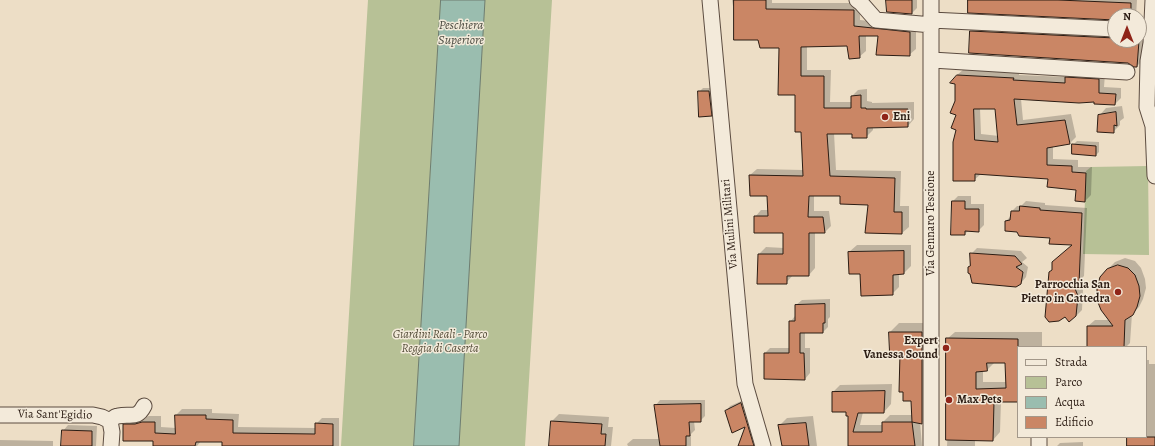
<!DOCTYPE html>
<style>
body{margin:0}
#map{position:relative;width:1155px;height:446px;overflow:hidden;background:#eddec6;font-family:Alegreya,serif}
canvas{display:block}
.legend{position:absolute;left:1017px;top:346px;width:130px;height:92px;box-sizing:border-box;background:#f3eada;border:1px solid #a3988a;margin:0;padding:5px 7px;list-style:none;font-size:12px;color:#2b1c13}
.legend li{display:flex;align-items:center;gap:8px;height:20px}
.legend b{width:20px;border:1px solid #a3988a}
.north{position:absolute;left:1107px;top:8px;width:40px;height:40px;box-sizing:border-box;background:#f3eada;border:1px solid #a3988a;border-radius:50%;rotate:0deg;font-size:11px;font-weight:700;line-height:16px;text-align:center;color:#2b1c13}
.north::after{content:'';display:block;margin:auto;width:14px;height:18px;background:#8f2418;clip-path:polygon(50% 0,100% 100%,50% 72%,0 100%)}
</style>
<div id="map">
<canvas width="1155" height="446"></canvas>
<ul class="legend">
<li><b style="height:5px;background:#f3eada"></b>Strada</li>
<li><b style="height:11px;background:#b7c196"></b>Parco</li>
<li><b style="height:11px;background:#9abdaf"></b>Acqua</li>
<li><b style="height:11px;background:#ca8665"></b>Edificio</li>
</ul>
<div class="north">N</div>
</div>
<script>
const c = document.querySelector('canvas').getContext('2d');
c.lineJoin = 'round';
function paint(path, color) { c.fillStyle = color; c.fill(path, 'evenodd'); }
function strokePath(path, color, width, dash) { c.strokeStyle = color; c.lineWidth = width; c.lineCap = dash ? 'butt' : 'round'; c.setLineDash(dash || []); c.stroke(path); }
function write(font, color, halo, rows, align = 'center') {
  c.font = font + ' Alegreya,serif'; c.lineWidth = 3; c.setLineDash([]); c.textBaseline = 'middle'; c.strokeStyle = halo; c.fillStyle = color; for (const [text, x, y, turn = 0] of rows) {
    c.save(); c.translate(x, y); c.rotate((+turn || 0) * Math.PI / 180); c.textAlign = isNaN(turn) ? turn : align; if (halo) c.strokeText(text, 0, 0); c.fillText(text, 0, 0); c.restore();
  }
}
const green = new Path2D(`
 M368,0H552L525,446H341Z
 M1148,166L1149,255L1083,254L1086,171L1091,167Z`);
const water = new Path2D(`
 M441,0H485L459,446H414Z`);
const shadow = new Path2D(`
 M732,0H772V3H860V20L916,26V49L909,55L879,35H866V51L859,57L848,45L807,46V70H831L830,102H852V96L858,90L867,89V101L872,102V103L914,102V119L908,126H873V130L866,137L853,133H834L836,170L901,171L900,206H909V227L902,233L866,232L869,204L841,195H814V211H829L831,226L825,232H815V268L809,275H793L786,283H758L759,254L766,247L784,248V232L755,217L761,210H769L768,195L750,175L757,169L803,170L802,131L796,94L780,47L759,39L735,6H733Z
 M887,0H917V8L912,13Z
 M969,0H1137L1136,16H1115V19Z
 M977,25L1115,32V40H1129L1128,46H1130L1131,40H1139V35H1145L1143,60L1137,66L1128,62L971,31Z
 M964,69L1019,72V75L1067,77L1072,72L1105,74L1104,87L1121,88V98L1115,104L1095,101L1021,99L1023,120L1071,114L1076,137L1070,143L1053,146V159L1078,160V167H1092L1091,195L1085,201L1077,189L1049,178L981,174L974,180L957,130V75ZM980,108H996L999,136L981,134Z
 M703,88H712L715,112L711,115L699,92Z
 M1122,106L1124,118L1120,121V125L1113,132L1099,116L1106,108Z
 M1077,141L1099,142V152L1096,155L1073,145Z
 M958,196H971V204H984V225L979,230H969L965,234L953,201Z
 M1026,201L1045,203V205L1087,208L1084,276L1079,281L1083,290L1082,310L1076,316H1065L1053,269L1073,244L1051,237L1017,231L1006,221L1011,216L1012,211L1017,206H1021Z
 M857,245H911V266L904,273H899V287L892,294L849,252Z
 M977,248L1021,251L1027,258L1022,262L1028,267L1026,277L1021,283L971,254Z
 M1125,258L1135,261L1141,268L1145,279L1146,288L1143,299L1139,307L1132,314L1130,343L1126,347H1088V326L1095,320H1110L1108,269L1115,262Z
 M830,299V317L828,319V327L823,332H805V348H810V373L805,379L765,353L770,348H790V322L795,316L796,305L802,300Z
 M899,323H931V413L922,423L920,422L922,446H849V415L833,392L840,385L892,384L891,404L884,412H863L860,425H883V422L890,415H913L912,400L901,352L890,332Z
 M955,332H1042V347H1018V401H1001L1000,432L993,440L975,439V446H947L948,426L947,339ZM1006,362L1007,382H983V370H987L994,363Z
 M1146,360H1149V364H1155V446H1128V437H1146Z
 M746,399L761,446H739L747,425L726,411L730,406Z
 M660,400H705V416L700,421H694L695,430L691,434V446H628L627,444L633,439H660L655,406Z
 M182,409H212V413L239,414L238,427L316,428V424L322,418H339V446H223V441H201L197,446H154V440L124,425L130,419L142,418L149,416H161V427L176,428V415Z
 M559,414L609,417L608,427H613L611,446H551L552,421Z
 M813,416L817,446H783L779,426L787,418Z
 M68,425L97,426L96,446H68L63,431Z
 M0,440L53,441V446H0Z
 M1083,442V446H1057L1060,443Z`);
const building = new Path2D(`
 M734,0H766V9L854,10V26L910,32V56L876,55L878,36H859L860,58L849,59L847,46L801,47V76H824V108H851V96L861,95V108H866V109H908V127L867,128V138H852V134H827L830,176L895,178L894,212H902V234L865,233L868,205L840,204V196H809L808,217H823L825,233H809V276H787V284H757L758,254H783V233H754V216H768L767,196H750L749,175L803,176L801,132H795V95H778L779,48H760L758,40H734Z
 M886,0H912V14L887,12Z
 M968,0H1058L1131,3V16H1115V20L968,13Z
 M970,31L1115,38V40L1139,41L1137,67H1134L1128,63L969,53Z
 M957,75L1014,78L1013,80L1065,83V77L1099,79V93L1116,94L1115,105L1094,104V102L1079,103L1014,99L1017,125L1065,120L1070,144L1047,148V165L1072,166V172L1086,173L1085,202L1075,201L1076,190L1047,187L1048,179L975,174V181H953V142L956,130L951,128L956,115L950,113L955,101V84L950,83ZM974,109H995L998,142L975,140Z
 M698,91H709L712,116L699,117Z
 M1116,112L1117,126L1114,125V133L1097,132L1098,115Z
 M1072,144L1096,146V156L1072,154Z
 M952,201H965V209H979V232L965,231V235H951Z
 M1020,206L1040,208V210L1082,213L1079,283L1074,286L1078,296L1076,316L1069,322L1065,317L1059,321L1049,322L1045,317L1049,272L1052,270V262L1072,245L1049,244L1050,238L1019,236L1017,232L1005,231V221L1010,220L1011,211H1019Z
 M904,251V274L893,275V295L861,296L860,274H849L848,252Z
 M970,253L1015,256L1022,264L1016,267L1023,272L1021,284L1016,287L972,283L970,274L968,273V267L970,266Z
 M1118,265L1128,268L1135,275L1139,286L1140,296L1137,307L1133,315L1125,320L1124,347H1087V326H1113L1101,310L1097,300V288L1100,277L1107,269Z
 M825,304V323H823V333H800V353H804L805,380L764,379V353H789V321H795V305Z
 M889,332H922V424L912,422L911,401H903V392H899L900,353H890Z
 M946,338L1018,339V402H994L993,441L946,440ZM987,363H1005L1006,388L976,389V372L987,371Z
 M885,391L884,413H858L853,432H882V422H912L915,446H848V416H846V412H832V392Z
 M741,403L754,446H738L745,427L732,433L725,411Z
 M701,404V422H689L690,436H686V446H660L654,405Z
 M175,415H206V419L233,420V433L315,434V423L333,424V446H222V442H196L195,446H153V441H123V424H135L142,422H155V433L175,434Z
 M551,421L602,424L601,434H606L605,446H549Z
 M806,423L809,446H782L778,425Z
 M62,430L92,431V446H61Z
 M1127,437H1155V446H1127Z`);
const minor = new Path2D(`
 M710,0L745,384L763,446
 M857,0L861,3L876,20L932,25
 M1153,0L1151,43L1148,61L1147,107L1153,126L1155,176
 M931,20L1115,29
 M932,60L1127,72
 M0,415H93L102,417L110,421
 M110,421C112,419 115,416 118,416C131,413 137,420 144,406
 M110,421L112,432L111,446
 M1039,437V446
 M931,446V0`);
const markers = [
 [885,117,4,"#8f2418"],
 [1118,292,4,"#8f2418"],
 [946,348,4,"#8f2418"],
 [949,400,4,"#8f2418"]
];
const poiNames = [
 ["Eni",893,117],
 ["Parrocchia San",1110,285,"right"],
 ["Pietro in Cattedra",1110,299,"right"],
 ["Expert",938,341,"right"],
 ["Vanessa Sound",938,355,"right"],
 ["Max Pets",957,400]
];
const streetNames = [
 ["Via Gennaro Tescione",931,223,-90],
 ["Via Mulini Militari",730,224,-95],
 ["Via Sant'Egidio",55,415,1]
];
const parkNames = [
 ["Giardini Reali - Parco",440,335],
 ["Reggia di Caserta",440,349]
];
const waterNames = [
 ["Peschiera",461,26],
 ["Superiore",461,41]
];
paint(green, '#b7c196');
paint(water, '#9abdaf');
strokePath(water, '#6e7d71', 1);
paint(shadow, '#0003');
paint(building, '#ca8665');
strokePath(building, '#2b1c13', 1);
strokePath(minor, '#5c4c40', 17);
strokePath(minor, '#f3eada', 15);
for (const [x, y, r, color] of markers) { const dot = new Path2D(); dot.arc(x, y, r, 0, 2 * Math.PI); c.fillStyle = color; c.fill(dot); strokePath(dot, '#f3eada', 1.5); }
write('bold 12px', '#2b1c13', '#f3eada', poiNames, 'left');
write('12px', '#2b1c13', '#f3eada', streetNames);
write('italic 12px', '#554e3a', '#f3eada', parkNames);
write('italic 13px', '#4c4c42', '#f3eada', waterNames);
</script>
